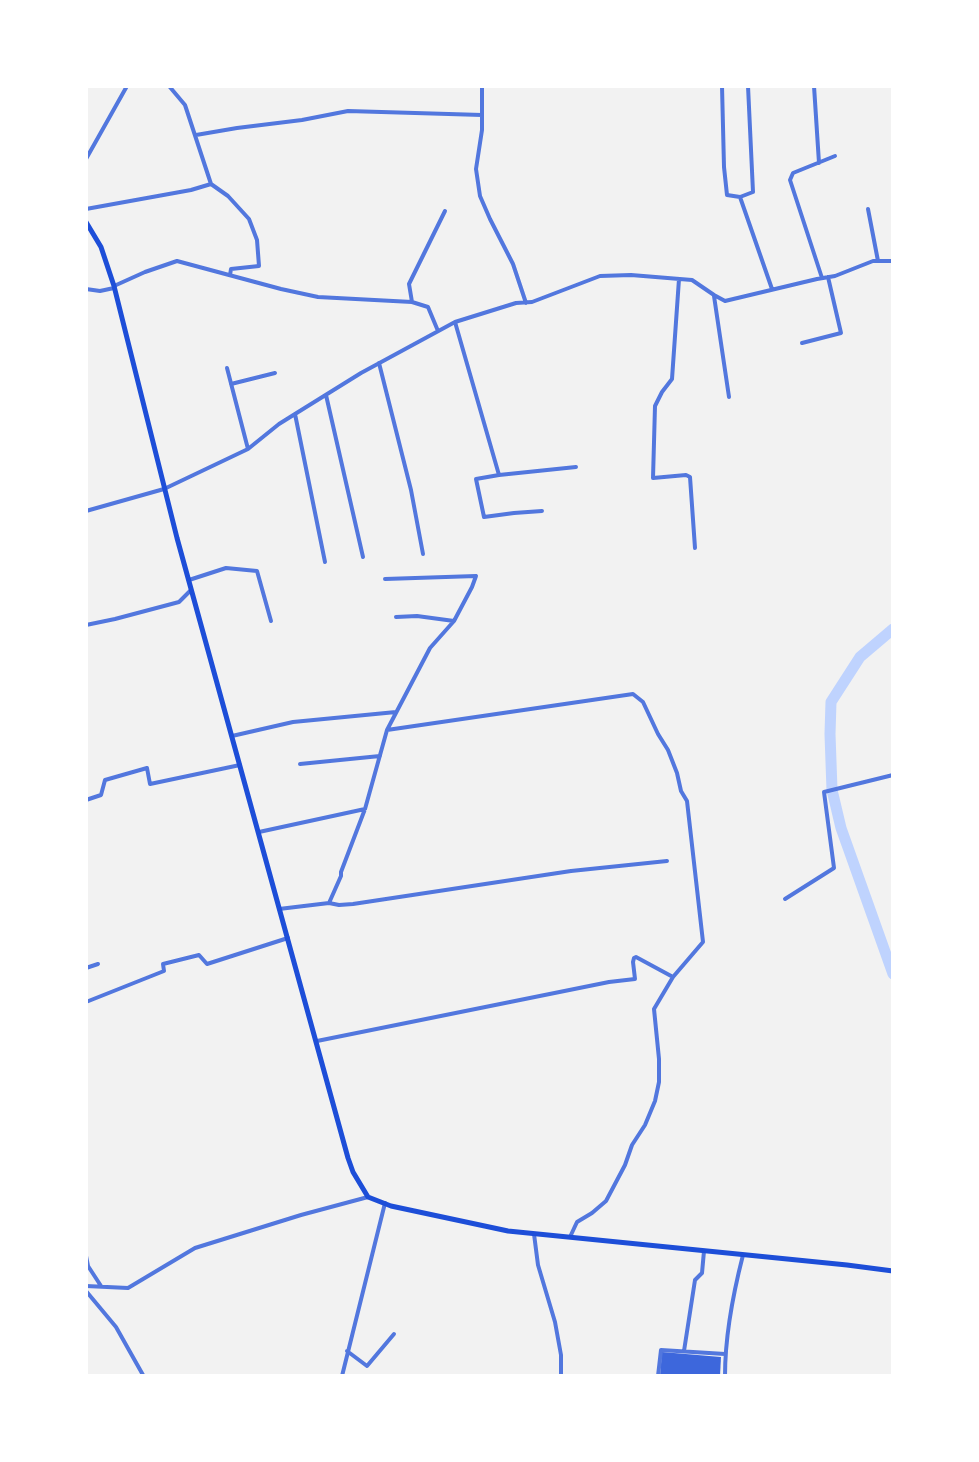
<!DOCTYPE html>
<style>
body{margin:0}
#map{position:relative;width:979px;height:1462px;overflow:hidden;background:#f2f2f2;font-family:"IBM Plex Serif",serif}
canvas{display:block}
.frame{position:absolute;inset:0;border:88px solid #fff;pointer-events:none}
</style>
<div id="map">
<canvas width="979" height="1462"></canvas>
<div class="frame"></div>
</div>
<script>
const c = document.querySelector('canvas').getContext('2d');
c.lineJoin = 'round';
function strokePath(path, color, width, dash) { c.strokeStyle = color; c.lineWidth = width; c.lineCap = dash ? 'butt' : 'round'; c.setLineDash(dash || []); c.stroke(path); }
function paint(path, color) { c.fillStyle = color; c.fill(path, 'evenodd'); }
const river = new Path2D(`
 M893,629L860,657L831,702L830,734L832,790L841,828L893,974`);
const building = new Path2D(`
 M662,1352L721,1357L720,1376H660Z`);
const minor = new Path2D(`
 M169,86L185,105L211,184L228,196L249,219L257,240L259,266L231,269L230,275
 M482,86V130L476,169L480,196L490,219L513,264L526,303
 M722,86L724,167L727,195L740,197
 M748,86L753,192L740,197L772,289
 M814,86L819,163
 M196,135L237,128L302,120L348,111L482,115
 M86,159L127,86
 M86,209L191,190L211,184
 M868,209L878,261
 M822,278L790,180L793,173L835,156
 M679,279L672,379L662,392L655,406L653,478L686,475L690,477L695,548
 M114,286L145,272L177,261L281,289L318,297L412,302L428,307L438,331
 M86,289L100,291L114,288
 M714,296L729,397
 M412,302L409,284L445,211
 M455,322L499,475L476,479L484,517L514,513L542,511
 M802,343L841,333L828,277
 M379,363L411,490L423,554
 M227,368L248,449
 M231,384L275,373
 M326,395L363,557
 M295,414L325,562
 M499,475L576,467
 M86,511L164,489L248,449L279,424L295,414L361,373L455,322L516,303L532,302L600,276L631,275L692,280L714,295L725,301L817,279L835,276L873,261H893
 M189,580L226,568L257,571L271,621
 M396,617L417,616L454,621
 M86,625L115,619L179,602L191,590
 M232,736L293,722L396,712
 M300,764L380,756
 M86,800L101,795L105,780L147,768L150,784L240,765
 M259,832L365,809
 M785,899L834,868L824,792L893,775
 M329,903L341,876V872L365,809L387,730L430,648L454,621L472,587L476,576L385,579
 M279,909L329,903L339,905L353,904L571,871L667,861
 M86,968L98,964
 M86,1002L164,971L163,964L199,955L207,964L288,938
 M317,1041L609,982L635,979L633,962L634,958L636,957L673,977L703,942L687,801L681,791L677,773L668,750L658,734L643,702L633,694L387,730
 M534,1234L538,1265L555,1322L561,1355V1376
 M570,1237L577,1222L592,1213L606,1201L625,1165L632,1145L645,1125L655,1101L659,1082V1059L654,1009L673,977
 M86,1256L88,1266L101,1286
 M86,1286L128,1288L195,1248L301,1215L368,1197
 M86,1291L116,1327L143,1375L141,1376
 M347,1351L367,1366L394,1334
 M684,1351L695,1280L702,1273L704,1251
 M342,1376L385,1203
 M658,1376L661,1350L725,1354
 M725,1376C725,1335 733,1294 743,1255`);
const secondary = new Path2D(`
 M86,222L101,247L114,286L177,538L348,1158L353,1172L368,1197L391,1206L508,1231L847,1265L893,1271`);
strokePath(river, '#bfd3fe', 11);
paint(building, '#3d67dc');
strokePath(minor, '#5277de', 4);
strokePath(secondary, '#1d4ed8', 5);
</script>
